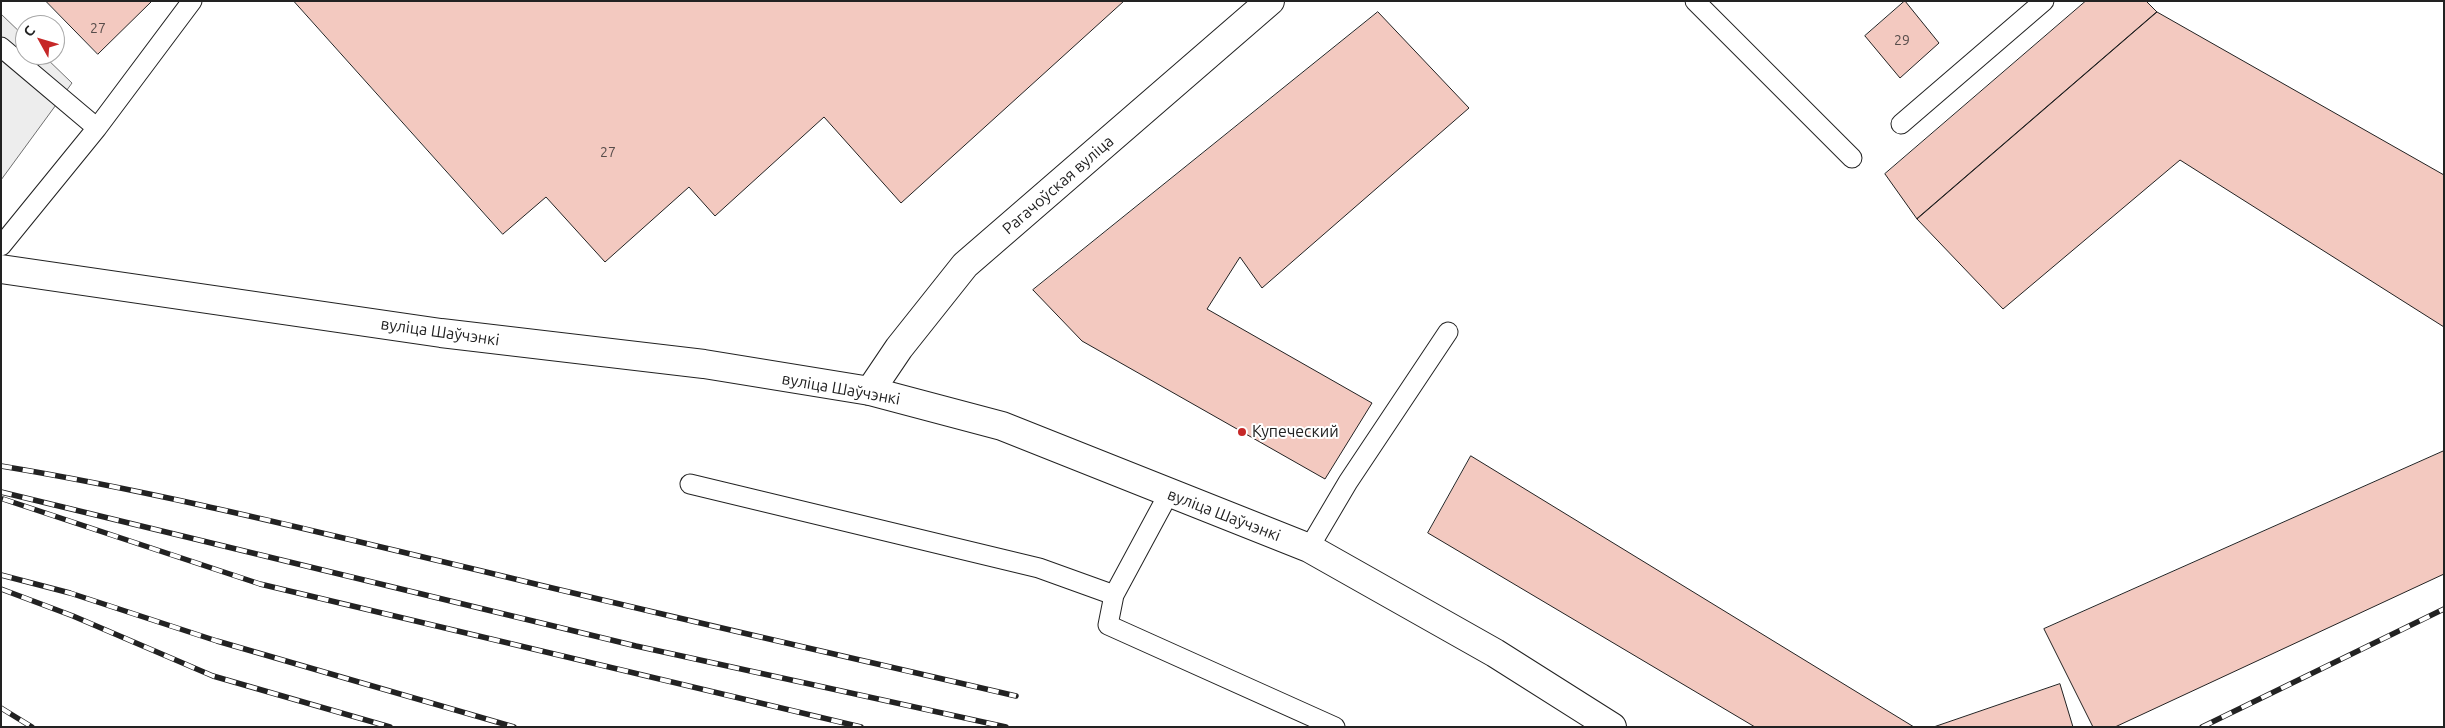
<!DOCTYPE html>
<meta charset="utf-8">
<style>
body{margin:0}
#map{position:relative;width:2445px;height:728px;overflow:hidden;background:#fff;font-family:Ubuntu,sans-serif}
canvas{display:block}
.frame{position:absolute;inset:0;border:2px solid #222;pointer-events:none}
.north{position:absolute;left:15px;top:15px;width:50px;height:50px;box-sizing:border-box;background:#fff;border:1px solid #a7a7a7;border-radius:50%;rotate:309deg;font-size:14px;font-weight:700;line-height:20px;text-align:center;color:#222}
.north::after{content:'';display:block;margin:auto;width:18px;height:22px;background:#c62828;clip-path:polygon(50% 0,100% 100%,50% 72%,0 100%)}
</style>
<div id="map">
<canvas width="2445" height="728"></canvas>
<div class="frame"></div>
<div class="north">С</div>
</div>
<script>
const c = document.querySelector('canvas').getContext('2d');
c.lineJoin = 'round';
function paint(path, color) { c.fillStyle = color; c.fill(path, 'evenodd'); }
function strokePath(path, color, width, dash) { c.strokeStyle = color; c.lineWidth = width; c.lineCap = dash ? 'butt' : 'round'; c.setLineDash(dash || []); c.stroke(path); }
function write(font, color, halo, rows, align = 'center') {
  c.font = font + ' Ubuntu,sans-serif'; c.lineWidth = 4; c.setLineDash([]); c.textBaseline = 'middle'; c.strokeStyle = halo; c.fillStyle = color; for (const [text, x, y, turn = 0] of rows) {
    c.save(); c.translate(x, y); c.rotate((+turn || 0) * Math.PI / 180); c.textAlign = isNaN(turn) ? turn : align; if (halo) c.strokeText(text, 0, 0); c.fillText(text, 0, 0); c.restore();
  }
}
const parking = new Path2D(`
 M1,14L25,37V55H43L72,83L1,180Z`);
const building = new Path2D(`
 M46,1H152L98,54Z
 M294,1H1124L901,203L824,117L715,216L689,187L605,262L546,197L503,234Z
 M1905,1L1939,43L1900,78L1865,36Z
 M2086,1H2146L2157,12L1917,219L1885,174Z
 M1378,12L1469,108L1262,288L1240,257L1207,309L1372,403L1325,479L1082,341L1033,290Z
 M2157,12L2444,175V327L2180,160L2003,309L1917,219Z
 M2444,451V574L2115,727H2093L2044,629Z
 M1471,456L1914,727H1755L1428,533Z
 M2060,684L2073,727H1934Z`);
const service = new Path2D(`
 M1695,1L1852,158
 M1,47L97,128
 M1901,124L2044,1
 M1,246L97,128L192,1
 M690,484L1039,568L1114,595L1169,493
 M1309,548L1348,482L1448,332
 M1114,595L1108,625L1335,727`);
const minor = new Path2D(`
 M870,391L899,348L965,265L1270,1`);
const secondary = new Path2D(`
 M1,269L441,333L704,364L870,391L1002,426L1309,548L1495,653L1612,727`);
const rail = new Path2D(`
 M1,466C165,493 325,534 486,572C662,615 839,655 1016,696
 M1,492L636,646L1006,727
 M3,499L260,584L861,727
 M1,575L70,593L217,641L514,727
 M1,589L73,616L213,676L390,727
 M1,708L32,727
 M2202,727L2444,609`);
const markers = [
 [1242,432,5,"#c62828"]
];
const numberNames = [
 ["27",98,28],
 ["29",1902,40],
 ["27",608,152]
];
const streetNames = [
 ["Рагачоўская вуліца",1058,185,-41],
 ["вуліца Шаўчэнкі",440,332,8],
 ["вуліца Шаўчэнкі",841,389,10],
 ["вуліца Шаўчэнкі",1224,515,21]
];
const poiNames = [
 ["Купеческий",1252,432]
];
paint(parking, '#ededed');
strokePath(parking, '#6f6f6f', 1);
paint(building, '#f3c9c0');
strokePath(building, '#222', 1);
strokePath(service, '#222', 21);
strokePath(minor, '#222', 30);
strokePath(secondary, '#222', 30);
strokePath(service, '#fff', 19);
strokePath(minor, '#fff', 28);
strokePath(secondary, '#fff', 28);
strokePath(rail, '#222', 5.5);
strokePath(rail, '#fff', 4, [11]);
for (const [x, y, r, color] of markers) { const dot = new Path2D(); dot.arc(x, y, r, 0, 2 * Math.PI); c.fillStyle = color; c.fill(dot); strokePath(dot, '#fff', 2); }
write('14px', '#564c4a', null, numberNames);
write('16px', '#222', '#fff', streetNames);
write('16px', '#222', '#fff', poiNames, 'left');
</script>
